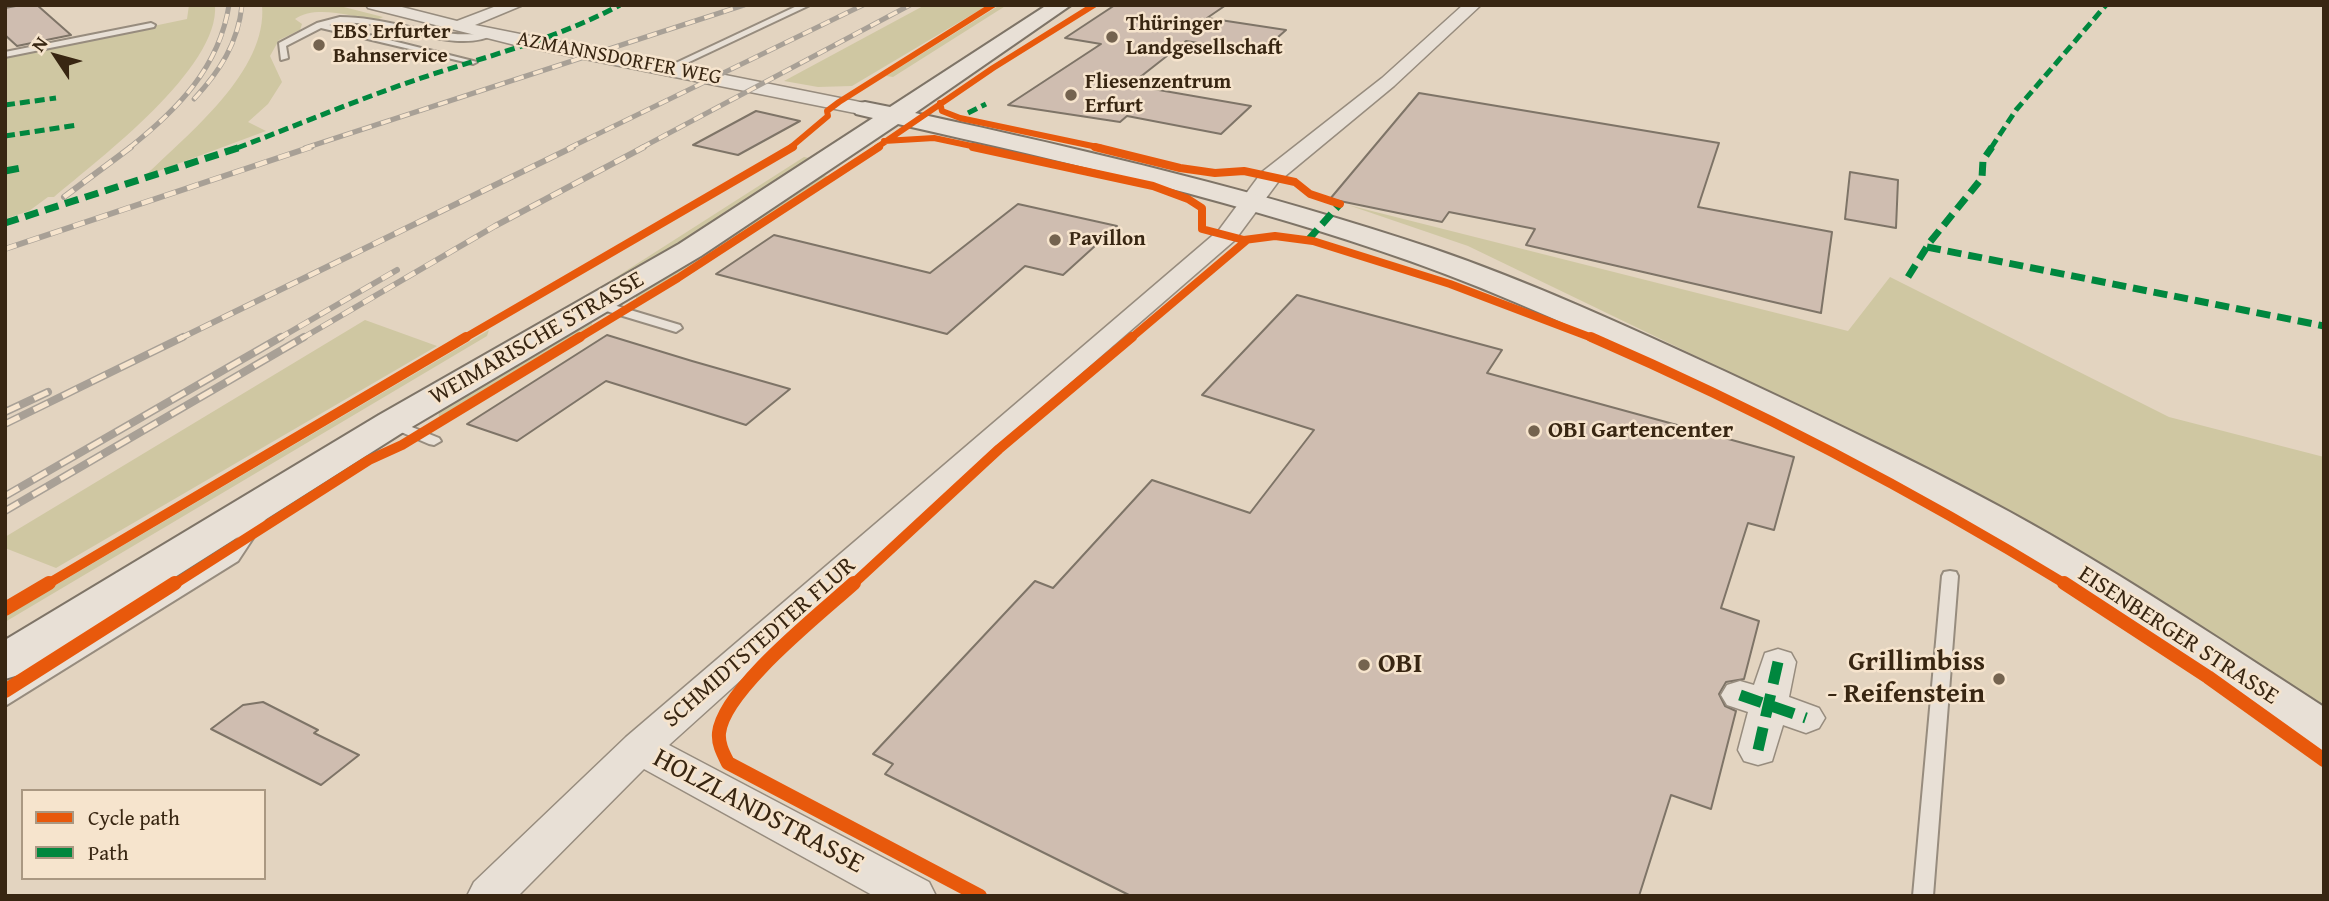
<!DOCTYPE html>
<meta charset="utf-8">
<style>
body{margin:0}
#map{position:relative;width:2329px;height:901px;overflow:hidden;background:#e3d4c0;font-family:"Gentium Book Plus",serif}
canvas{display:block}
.frame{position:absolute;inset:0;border:7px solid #382612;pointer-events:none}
.legend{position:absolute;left:21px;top:789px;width:245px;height:91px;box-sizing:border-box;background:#f6e4cd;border:2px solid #aa9882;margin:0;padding:9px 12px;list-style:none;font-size:21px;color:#382612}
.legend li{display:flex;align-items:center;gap:14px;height:35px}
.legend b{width:35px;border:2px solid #aa9882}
.north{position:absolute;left:21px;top:21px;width:70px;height:70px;-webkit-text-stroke:5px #f6e4cd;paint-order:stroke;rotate:306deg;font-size:19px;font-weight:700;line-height:28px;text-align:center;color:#382612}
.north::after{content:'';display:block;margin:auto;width:24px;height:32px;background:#382612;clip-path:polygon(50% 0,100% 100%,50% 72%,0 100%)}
</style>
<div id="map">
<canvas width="2329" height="901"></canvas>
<div class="frame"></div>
<ul class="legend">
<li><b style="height:9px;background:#e8590c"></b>Cycle path</li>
<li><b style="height:9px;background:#00873e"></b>Path</li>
</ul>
<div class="north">N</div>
</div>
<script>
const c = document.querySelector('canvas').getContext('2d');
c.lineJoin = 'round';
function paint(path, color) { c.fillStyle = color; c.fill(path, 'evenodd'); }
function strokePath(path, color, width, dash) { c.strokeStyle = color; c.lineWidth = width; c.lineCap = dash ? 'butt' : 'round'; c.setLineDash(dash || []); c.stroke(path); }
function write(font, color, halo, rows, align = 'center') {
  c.font = font + ' "Gentium Book Plus",serif'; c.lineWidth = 5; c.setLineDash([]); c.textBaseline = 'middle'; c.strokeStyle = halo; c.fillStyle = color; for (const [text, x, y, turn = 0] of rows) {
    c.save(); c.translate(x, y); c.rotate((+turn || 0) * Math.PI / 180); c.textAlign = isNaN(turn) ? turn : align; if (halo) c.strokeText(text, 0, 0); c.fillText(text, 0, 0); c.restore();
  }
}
const green = new Path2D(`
 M189,5H215C220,68 99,159 54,197H48L29,211L5,219V57L187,19Z
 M262,5H336L383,17L377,20C353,17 316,4 295,19L302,24L300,30L279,40L270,56L282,82L268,104L248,122L266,131L145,176C188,134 268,71 262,5Z
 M925,5H988L852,86L818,87L784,81Z
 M1000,5H1007L893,77L886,76Z
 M804,157L809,158L703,229L590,299L585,297Z
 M823,175L831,177L636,300V291Z
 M1348,205L1848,331L1890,277L2169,417L2324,457V713L1847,429L1468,246Z
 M592,317V325L439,417L438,409Z
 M365,320L437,346L56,568L5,548V537Z
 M489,330L487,336L5,622V615Z
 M214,546L223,550L5,686V676Z`);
const building = new Path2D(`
 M21,5H37L71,35L17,46L5,35V8Z
 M1115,5H1226L1207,18L1286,30L1260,53L1186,41L1130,85L1251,106L1221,134L1127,116L1120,122L1008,105L1101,44L1065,38Z
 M1419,93L1719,143L1698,207L1832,232L1821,313L1526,245L1535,229L1449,212L1442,222L1330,199Z
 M756,111L800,121L738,155L693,145Z
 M1850,172L1898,180L1896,228L1845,219Z
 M1018,204L1117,226L1063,275L1025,266L947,334L716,274L774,235L930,273Z
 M1297,295L1502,350L1487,373L1794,457L1774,530L1748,523L1721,608L1759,621L1744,679L1726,682L1719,694L1725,706L1736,711L1711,809L1671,795L1639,896H1131L885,774L893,764L873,754L1035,581L1053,588L1152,480L1250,513L1314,430L1202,395Z
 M607,335L692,361L790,389L746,425L606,381L517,441L467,424Z
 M263,702L318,730L314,733L359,755L321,785L211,729L243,705Z`);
const lane = new Path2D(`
 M799,5H810L670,71L663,69Z
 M340,17C391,17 440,42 491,32L495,34C452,58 381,12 329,25L477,62L473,64L321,28L286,46L288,58L281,60L279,43L317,23Z
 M151,23L155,25L154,27L5,57V52Z
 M597,300L680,325L682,328L676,332L593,307V301Z
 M392,419L439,438L441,441L434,445L429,444L387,426L385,423Z
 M262,509L269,514L238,561L5,706V690L226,553L257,511Z
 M1950,571L1956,572L1958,576L1933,896H1913L1942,576L1944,572Z`);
const street = new Path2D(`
 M366,5H394L457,21L499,5H523L475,25L865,103L875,109L865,115L515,45L368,8Z
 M1463,5H1481L1394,86L1278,182L1235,240L1069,384L669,745L929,882L936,896H874L644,769L518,896H467L474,882L626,737L1219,230L1262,172L1382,78Z
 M1778,649L1791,653L1796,662L1789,697L1819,708L1825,718L1819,728L1806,733L1783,725L1772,761L1758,765L1744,761L1738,750L1748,712L1727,705L1721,695L1727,685L1740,681L1754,685L1765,653Z`);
const secondary = new Path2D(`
 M1047,5H1071L915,113C1089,151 1262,191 1431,248C1531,282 1628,327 1724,371C1833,422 1944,474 2049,534C2143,588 2233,648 2324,707V752L2306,747C2211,680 2116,610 2015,551C1909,490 1800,435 1689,382C1598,338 1506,295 1410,261C1243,202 1071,163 898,124L701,256L405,431L22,674L5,679V640L379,415L679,244L873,118L856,114L853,109L856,104L865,102L890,107Z`);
const railFar2 = new Path2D(`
 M194,99C220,71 238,43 242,5
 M129,148C177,110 219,68 229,5
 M305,148L744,5
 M569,148L863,5
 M641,148L910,5`);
const railFar1 = new Path2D(`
 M64,197L131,147
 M5,249L311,147
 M179,339L573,147
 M278,339L397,270
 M301,339L495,226L644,147`);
const rail = new Path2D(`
 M5,412L48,392
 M5,424L183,337
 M5,496L281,337
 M5,511L304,337`);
const quietFar2 = new Path2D(`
 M5,105L56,98
 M968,113L986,104
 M5,136L77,125
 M237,148C306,122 375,92 446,70C506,51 564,35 620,5
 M1991,148L2016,110L2106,5`);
const quietFar1 = new Path2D(`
 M5,171L21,168
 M5,223L241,147
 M1308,240L1340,204
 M1927,247L2324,326
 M1908,277L1930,242L1982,178L1983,160L1992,147`);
const quiet = new Path2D(`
 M1740,695L1806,718
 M1758,750L1778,662`);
const cyclewayFar3 = new Path2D(`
 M940,103L942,111L960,118L1102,148
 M884,141L934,138L981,148
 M790,148L828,116L827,111L839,102L993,5
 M876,148L993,68L1094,5`);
const cyclewayFar2 = new Path2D(`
 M973,147L1153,186L1188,199L1202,208V229L1244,240L1275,236L1313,241L1450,284L1595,339
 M1095,147L1180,168L1215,173L1244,171L1295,182L1310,194L1340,204
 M463,339L793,147
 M577,339L678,278L879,147
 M1130,339L1247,240`);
const cyclewayFar1 = new Path2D(`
 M1591,337C1759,410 1910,489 2067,585
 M46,585L466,337
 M173,585L369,460L402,445L580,337
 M852,585L999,449L1132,337`);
const cycleway = new Path2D(`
 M854,583C821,613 723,690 719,733C718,744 723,753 728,763L980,896
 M2064,583L2208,677L2324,760
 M5,609L49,583
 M5,691L175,583`);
const markers = [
 [1112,37,7,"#74634f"],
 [319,45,7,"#74634f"],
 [1071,95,7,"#74634f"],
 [1055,240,7,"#74634f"],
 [1534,431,7,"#74634f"],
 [1364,665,7,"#74634f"],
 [1999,679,7,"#74634f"]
];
const farPoinames = [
 ["Thüringer",1126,25],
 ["Landgesellschaft",1126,49],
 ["EBS Erfurter",333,33],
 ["Bahnservice",333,57],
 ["Fliesenzentrum",1085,83],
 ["Erfurt",1085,107],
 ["Pavillon",1069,240]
];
const farStreetnames = [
 ["AZMANNSDORFER WEG",619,59,11]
];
const streetNames = [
 ["WEIMARISCHE STRASSE",537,339,-30],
 ["EISENBERGER STRASSE",2178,636,33],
 ["SCHMIDTSTEDTER FLUR",760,643,-41]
];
const poiNames = [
 ["OBI Gartencenter",1548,431]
];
const nearPoinames = [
 ["Grillimbiss",1985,663],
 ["- Reifenstein",1985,695],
 ["OBI",1378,665,"left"]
];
const nearStreetnames = [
 ["HOLZLANDSTRASSE",758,812,28]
];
paint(green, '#cfc7a2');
paint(building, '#cfbdb0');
strokePath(building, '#7e7467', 2);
strokePath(lane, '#978c7e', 4);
strokePath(street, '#978c7e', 3);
strokePath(secondary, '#7e7467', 4);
paint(lane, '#e8e0d6');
paint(street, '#e8e0d6');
paint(secondary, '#e8e0d6');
strokePath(railFar2, '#a8a096', 5);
strokePath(railFar1, '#a8a096', 6);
strokePath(rail, '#a8a096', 8);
strokePath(railFar2, '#f6e4cd', 3.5, [10]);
strokePath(railFar1, '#f6e4cd', 4.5, [12]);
strokePath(rail, '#f6e4cd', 5, [16]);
strokePath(quietFar2, '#00873e', 5, [10, 5]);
strokePath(quietFar1, '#00873e', 7, [14, 7]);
strokePath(quiet, '#00873e', 11, [23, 11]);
strokePath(cyclewayFar3, '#e8590c', 6);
strokePath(cyclewayFar2, '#e8590c', 8);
strokePath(cyclewayFar1, '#e8590c', 10);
strokePath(cycleway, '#e8590c', 14);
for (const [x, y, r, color] of markers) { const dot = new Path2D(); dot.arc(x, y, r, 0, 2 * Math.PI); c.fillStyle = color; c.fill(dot); strokePath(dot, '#f6e4cd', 2.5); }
write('bold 21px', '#382612', '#f6e4cd', farPoinames, 'left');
write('21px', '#382612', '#f6e4cd', farStreetnames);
write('24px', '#382612', '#f6e4cd', streetNames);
write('bold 24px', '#382612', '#f6e4cd', poiNames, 'left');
write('bold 28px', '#382612', '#f6e4cd', nearPoinames, 'right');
write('28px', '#382612', '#f6e4cd', nearStreetnames);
</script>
